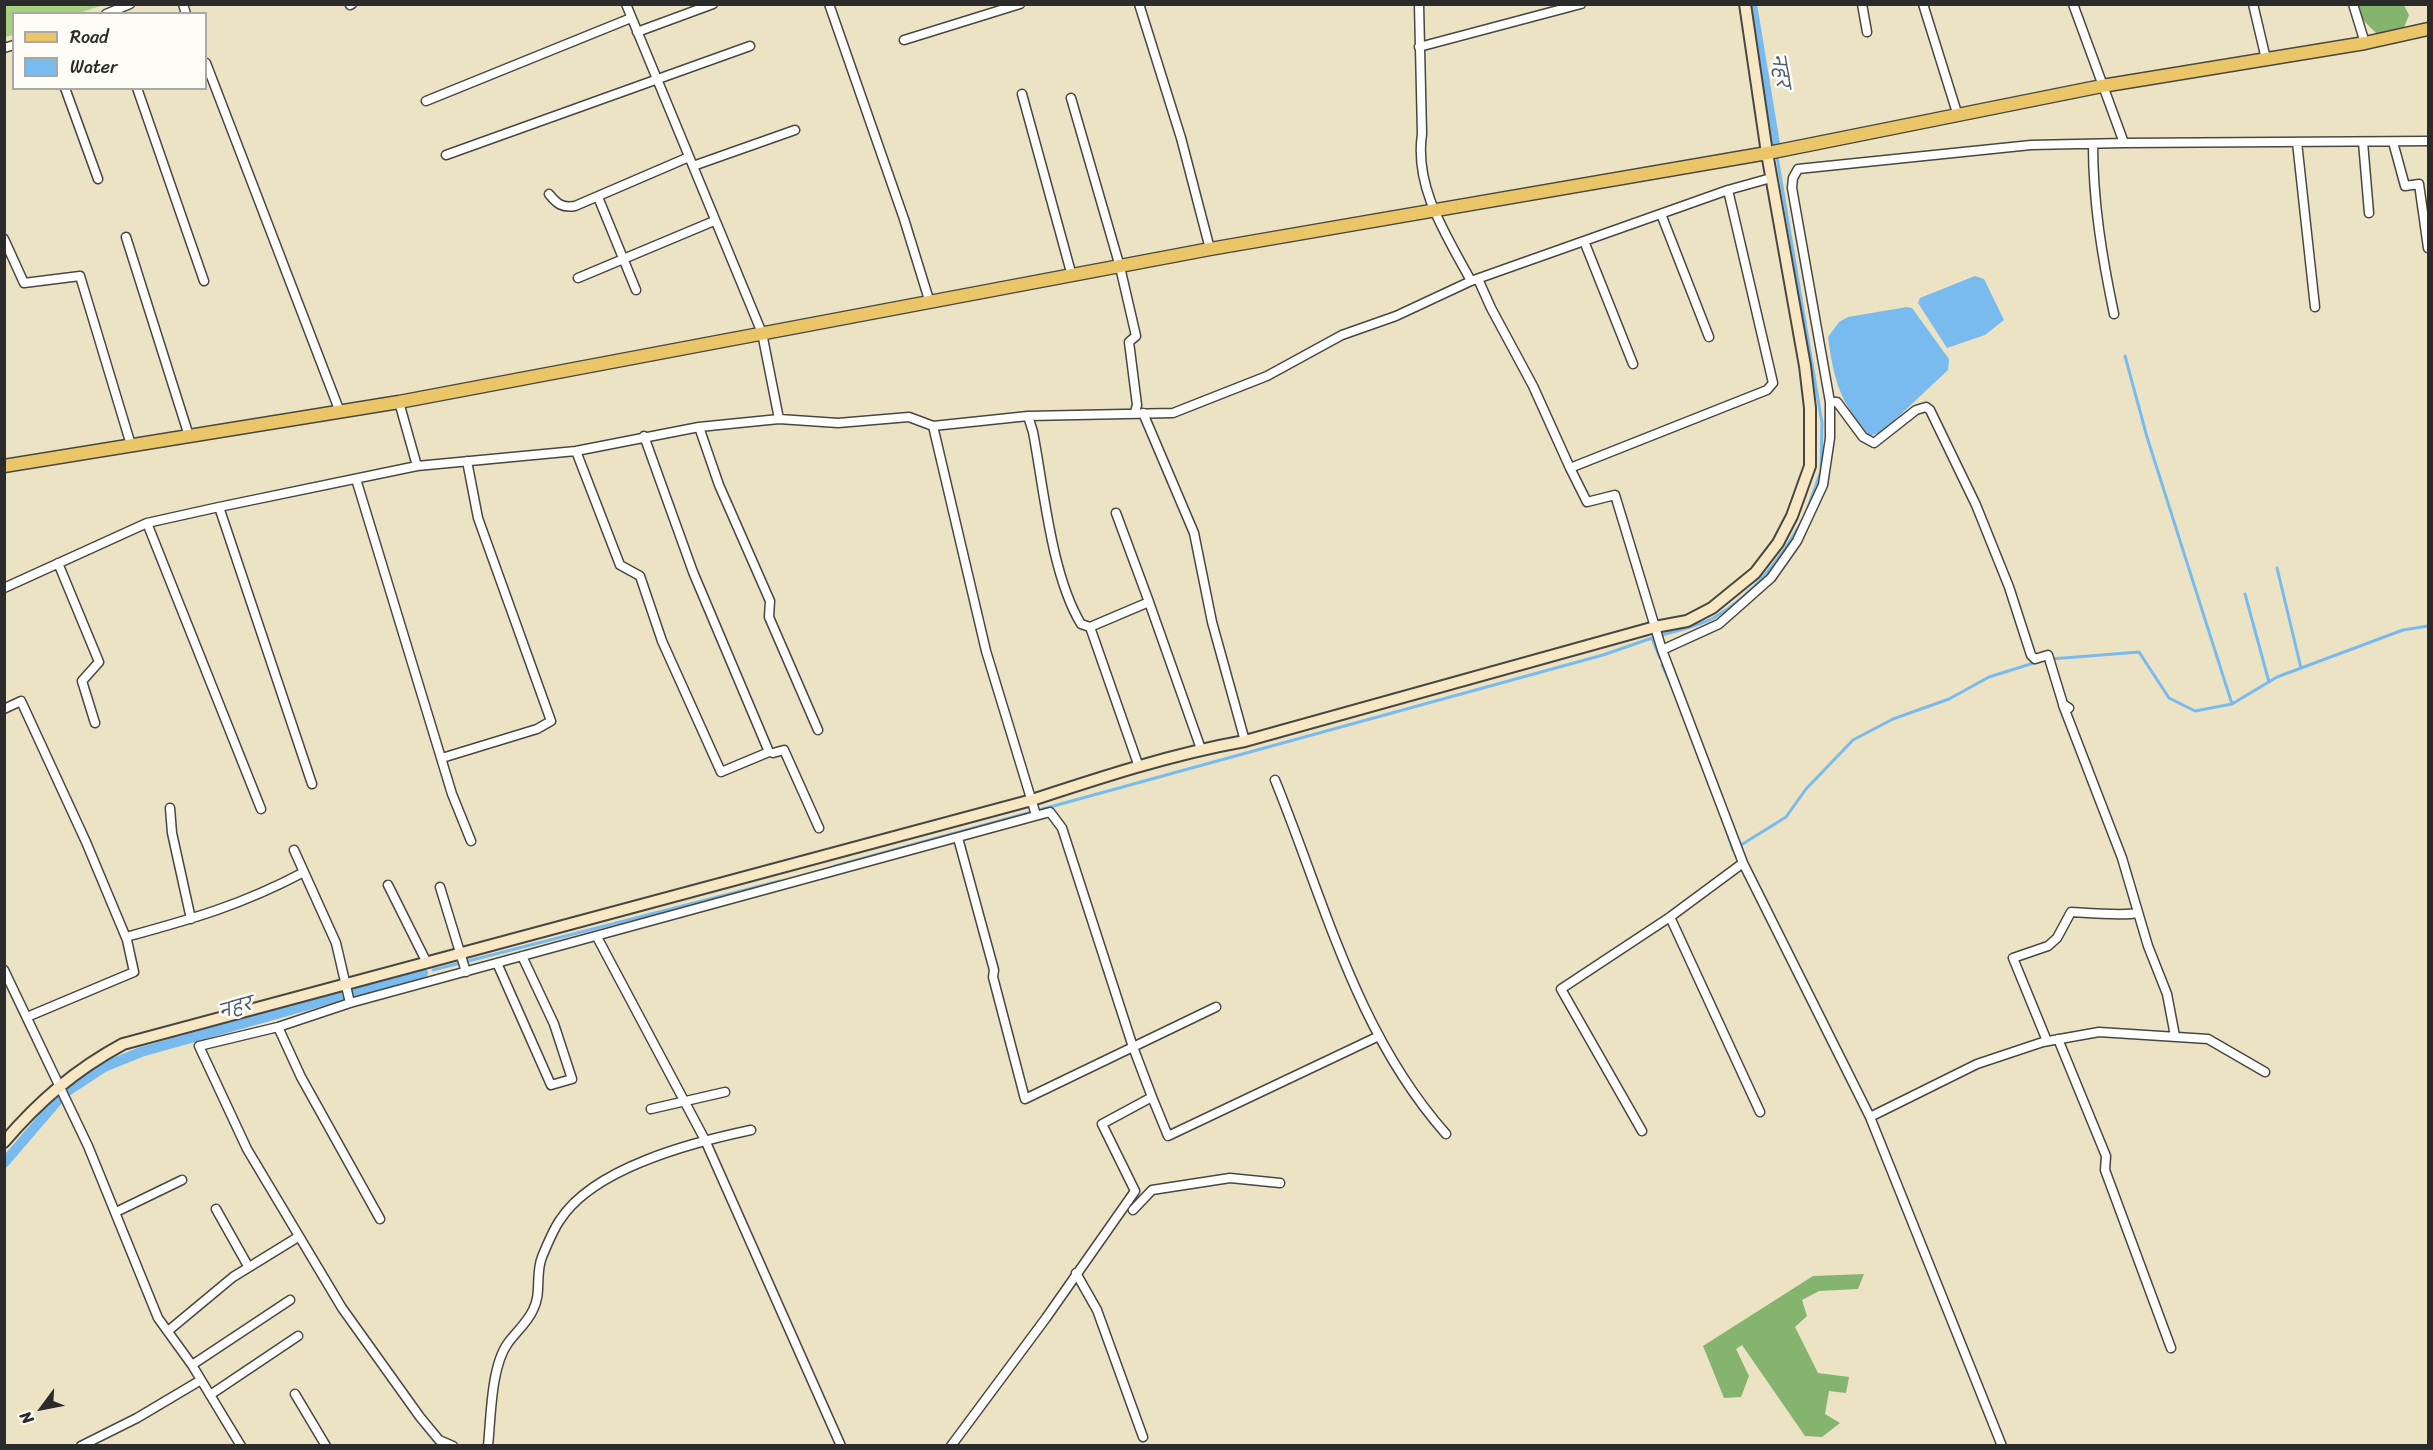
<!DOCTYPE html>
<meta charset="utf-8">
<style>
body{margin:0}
#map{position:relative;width:2433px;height:1450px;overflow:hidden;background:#ece3c4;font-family:Sriracha,sans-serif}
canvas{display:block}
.frame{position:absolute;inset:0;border:6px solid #2b2b2b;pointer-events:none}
.legend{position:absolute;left:12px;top:12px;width:195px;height:78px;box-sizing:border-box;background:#fdfcf7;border:2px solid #a9a8a5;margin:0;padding:8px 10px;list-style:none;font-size:18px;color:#2b2b2b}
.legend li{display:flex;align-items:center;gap:12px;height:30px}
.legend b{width:30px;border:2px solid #a9a8a5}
.north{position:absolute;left:12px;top:1378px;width:60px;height:60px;-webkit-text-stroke:4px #fdfcf7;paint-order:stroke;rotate:238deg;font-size:16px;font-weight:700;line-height:24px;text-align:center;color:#2b2b2b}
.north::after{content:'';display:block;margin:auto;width:21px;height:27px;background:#2b2b2b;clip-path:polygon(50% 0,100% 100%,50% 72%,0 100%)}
</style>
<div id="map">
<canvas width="2433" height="1450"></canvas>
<div class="frame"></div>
<ul class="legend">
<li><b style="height:8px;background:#ebc669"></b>Road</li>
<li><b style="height:16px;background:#79bbee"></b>Water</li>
</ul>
<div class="north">N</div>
</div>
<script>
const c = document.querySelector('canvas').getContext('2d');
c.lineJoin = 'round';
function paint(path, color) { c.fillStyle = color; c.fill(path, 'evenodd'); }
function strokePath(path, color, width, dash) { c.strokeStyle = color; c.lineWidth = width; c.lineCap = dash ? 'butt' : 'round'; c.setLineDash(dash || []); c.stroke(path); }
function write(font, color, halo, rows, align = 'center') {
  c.font = font + ' Sriracha,"Playpen Sans Deva",sans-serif'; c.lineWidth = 5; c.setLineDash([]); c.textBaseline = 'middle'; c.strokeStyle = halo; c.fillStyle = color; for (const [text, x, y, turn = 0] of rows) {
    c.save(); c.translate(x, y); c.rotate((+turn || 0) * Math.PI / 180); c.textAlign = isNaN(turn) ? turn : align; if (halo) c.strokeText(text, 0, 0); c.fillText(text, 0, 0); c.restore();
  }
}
const green = new Path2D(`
 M5,4H103V5L79,13L14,14L13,35L5,37Z`);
const forest = new Path2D(`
 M2358,5H2404L2409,15L2403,30L2379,36L2362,19Z
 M1864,1274L1858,1289L1819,1291L1802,1300L1807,1316L1795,1327L1818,1373L1849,1377L1846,1393L1829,1391L1825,1414L1840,1423L1822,1437L1805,1436L1742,1345L1736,1349L1749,1376L1741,1397L1724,1398L1703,1346L1813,1276Z`);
const water = new Path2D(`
 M1975,276L1984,279L2004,320L1985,335L1947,348L1918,303L1920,298Z
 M1907,307L1912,308L1949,359L1948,370L1882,432L1869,436C1840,401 1834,382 1828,337L1839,322L1848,317Z`);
const stream = new Path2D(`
 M1777,157L1822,423L1821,471L1806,513
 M2125,356L2147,437L2232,704
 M2277,568L2301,668
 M2245,594L2269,682
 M1662,635C1679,630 1700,626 1715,617C1754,594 1780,560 1802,521
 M2051,659L2139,652L2169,698L2195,711L2232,704L2277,677L2403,630L2428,626
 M1662,665L1670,682
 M1726,829L1733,850L1735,849
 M1741,845L1786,817L1806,789L1853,740L1893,719L1949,699L1989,677L2037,662
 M835,866L1603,655L1652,638L1660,658
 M433,970L780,881`);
const canal = new Path2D(`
 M1752,4L1775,144
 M66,1092L104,1067L141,1052L423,973
 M4,1163L59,1099`);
const street = new Path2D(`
 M183,4L186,14
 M626,4L762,333L779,419L838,423L909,417L933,426L1028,416L1173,413L1267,376L1342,335L1396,316L1471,281L1728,190L1771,178
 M829,4L904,219L930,303
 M1139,4L1181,138L1210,249
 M1419,4L1422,134C1414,188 1447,236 1471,281
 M1862,4L1867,32
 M1923,4L1958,116
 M2253,4L2266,59
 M2353,4L2365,43
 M350,5L352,4
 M106,14L130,4
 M637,32L713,4
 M904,40L1020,4
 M1419,47L1581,4
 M4,48L14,45
 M206,63L340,412
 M65,88L98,179
 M137,88L204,281
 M1022,94L1072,276
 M1071,98L1120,267L1136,336L1129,342L1137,405L1135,412
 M426,101L631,18
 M2297,142L2315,307
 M2363,142L2369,213
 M2393,142L2405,186L2419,184L2428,248
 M2124,143L2428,141
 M2093,144C2093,202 2102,257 2114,314
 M446,155L750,46
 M693,166L795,130
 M549,194C557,204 562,208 575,206L689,157
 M598,197L636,290
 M1661,214L1709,337
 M126,237L189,436
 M4,239L24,283L80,276L131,445
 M1584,241L1633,364
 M578,278L714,221
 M1478,279L1491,308L1533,386L1570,468L1767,390L1773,383L1728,190
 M399,402L417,466
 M1830,402H1837L1863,437L1874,443L1916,410L1926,407L1930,410L1976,505L2009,587L2031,655L2035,659L2048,655L2063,704L2069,708
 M1143,413L1194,533L1212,622L1245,741
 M1028,416L1033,432C1044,489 1051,574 1081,624L1090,627L1149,602L1116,513
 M933,426L986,651L1036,815
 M699,427L719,485L770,601L769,617L818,730
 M576,451L620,565L640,576L662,641L721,772L769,752L693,572L644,436
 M1570,468L1587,502L1615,495L1662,650L1743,863L1870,1117L2002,1446
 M356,479L452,794L471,841
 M219,507L312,784
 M147,523L261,809
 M58,563L99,662L82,681L95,723
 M4,588L147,523L219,507L417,466L576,451L699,427L779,419
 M1149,602L1201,749
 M1090,627L1139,767
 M1662,650L1719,624L1771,578L1797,541L1823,485L1830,438V402L1792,188L1793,178L1798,169L2031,145L2124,143L2073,4
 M2063,705L2122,858L2148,946L2167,994L2175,1036
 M4,709L21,701L86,842L127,940L134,972L27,1017
 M773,753L784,750L819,828
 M442,758L537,729L551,721L478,518L467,461
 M1275,780C1325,903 1356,1032 1446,1134
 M170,808L172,833L191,919
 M958,838L994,970L993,977L1025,1099L1216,1007
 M294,850L336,943L350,1003
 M388,885L427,963
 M440,887L466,972
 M1670,917L1760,1112
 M126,937C192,919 242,905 304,872
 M597,937L705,1140L841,1446
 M497,963L551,1085L572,1079L554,1024L522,956
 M4,970L88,1146L158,1318L192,1365L241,1446
 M278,1027L301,1077L380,1219
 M2058,1039L2106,1156L2105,1170L2171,1348
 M2047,1041L2013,958L2048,946L2057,938L2071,912C2088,913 2123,916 2138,913
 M1152,1097L1168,1136L1379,1036
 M651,1109L725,1092
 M1870,1117L1977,1064L2043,1042L2099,1032L2208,1039L2265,1072
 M1642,1131L1561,989L1670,917L1743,863
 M216,1209L248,1266
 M1133,1210L1152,1190L1230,1178L1280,1183
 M116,1212L182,1180
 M1076,1273L1097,1310L1143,1437
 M168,1331L233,1277L298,1237
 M192,1365L290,1300
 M295,1394L326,1446
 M210,1395L298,1336
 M81,1446L137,1418L201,1380
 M453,1446L439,1440L420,1417L342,1308L247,1149L199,1046L278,1027L350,1003L1050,812L1062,828L1133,1047L1152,1097L1102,1124L1135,1191L1046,1318L951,1446
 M488,1446C491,1417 491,1366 508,1343C516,1332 527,1323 533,1310C542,1293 535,1274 542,1257C547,1245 553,1230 560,1220C594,1167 694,1142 751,1130`);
const secondary = new Path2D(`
 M4,1142C39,1101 75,1070 123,1044L1032,800C1102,777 1172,754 1245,741L1655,627L1687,621L1712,608L1755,573L1778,543L1792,516L1810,466V408L1805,366L1767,153L1745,4`);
const primary = new Path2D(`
 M4,466L399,402L1210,249L1773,152L2102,86L2365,43L2428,29`);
const waterNames = [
 ["नहर",1779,71,80],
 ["नहर",236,1009,-16]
];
paint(green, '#a5d27f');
paint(forest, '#84b46e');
paint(water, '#79bbee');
strokePath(stream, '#79bbee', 3);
strokePath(canal, '#79bbee', 10);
strokePath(street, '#484742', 11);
strokePath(secondary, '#484742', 14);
strokePath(primary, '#484742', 15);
strokePath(street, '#fff', 8);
strokePath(secondary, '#f7e8c3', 10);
strokePath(primary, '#ebc669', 12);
write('italic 18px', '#465d6f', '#fdfcf7', waterNames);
</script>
